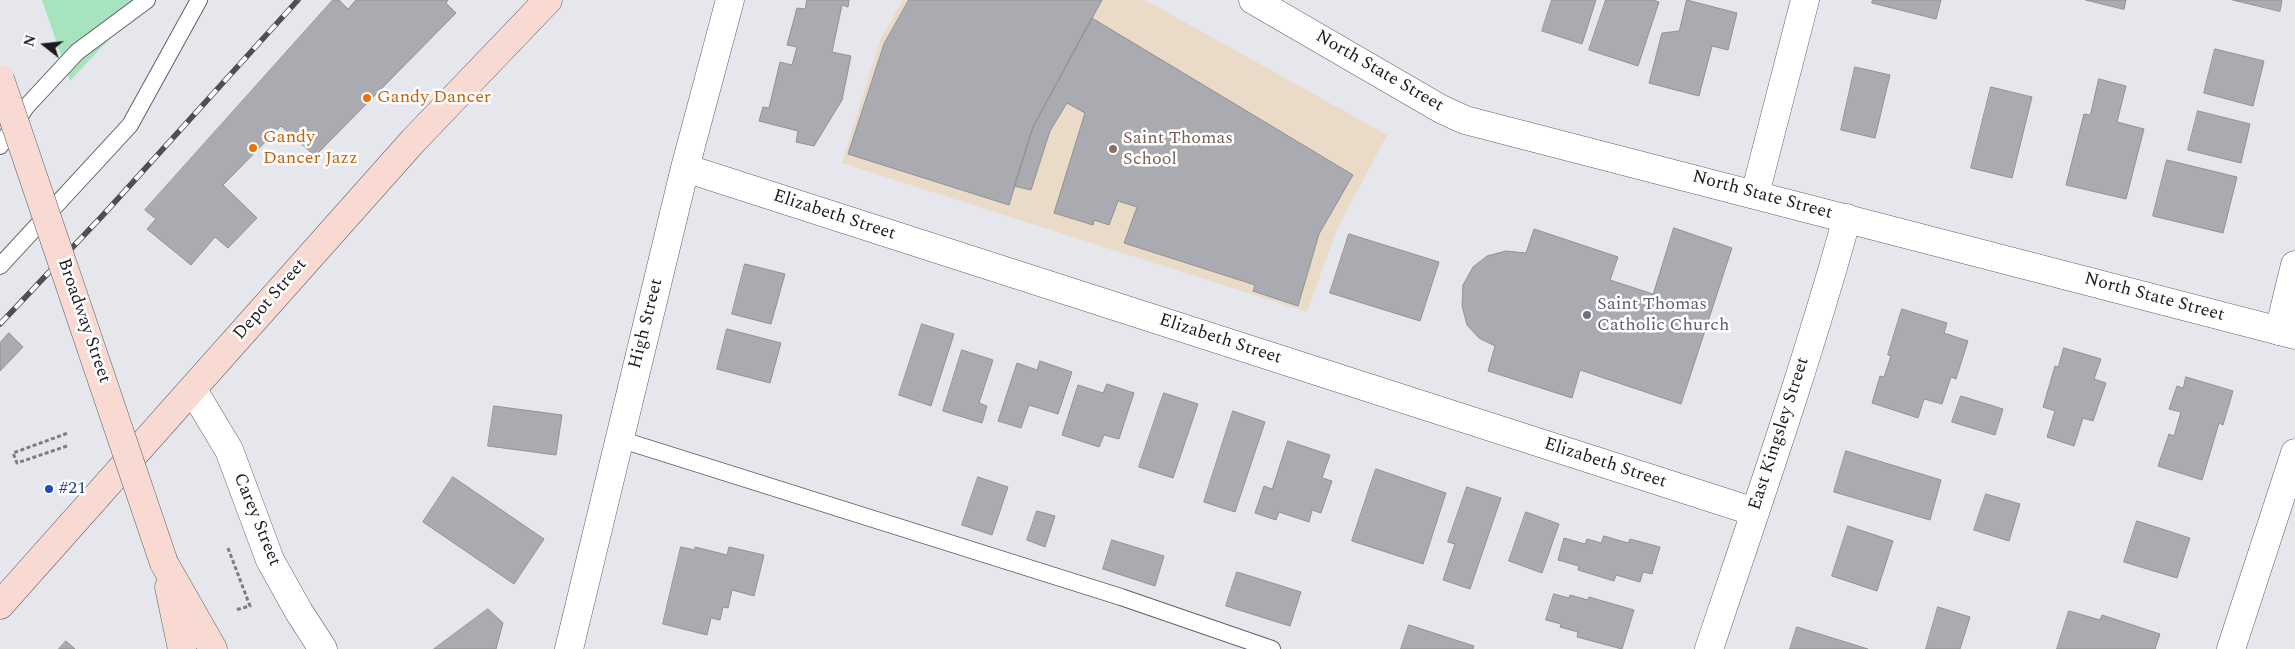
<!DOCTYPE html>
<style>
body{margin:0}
#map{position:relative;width:2295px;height:649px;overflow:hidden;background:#e6e6ed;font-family:Spectral,serif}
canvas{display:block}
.north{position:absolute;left:20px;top:20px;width:50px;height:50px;-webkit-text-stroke:4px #fff;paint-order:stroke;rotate:286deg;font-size:14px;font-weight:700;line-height:20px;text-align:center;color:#1b1b1d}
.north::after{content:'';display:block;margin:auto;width:18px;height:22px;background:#1b1b1d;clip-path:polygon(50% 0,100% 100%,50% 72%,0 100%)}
</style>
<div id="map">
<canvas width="2295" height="649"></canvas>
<div class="north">N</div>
</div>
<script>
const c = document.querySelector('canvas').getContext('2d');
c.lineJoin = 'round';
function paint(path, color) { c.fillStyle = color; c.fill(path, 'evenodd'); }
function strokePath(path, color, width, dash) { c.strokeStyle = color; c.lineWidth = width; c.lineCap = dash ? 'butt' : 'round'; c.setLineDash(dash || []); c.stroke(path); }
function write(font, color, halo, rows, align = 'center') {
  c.font = font + ' Spectral,serif'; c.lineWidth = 5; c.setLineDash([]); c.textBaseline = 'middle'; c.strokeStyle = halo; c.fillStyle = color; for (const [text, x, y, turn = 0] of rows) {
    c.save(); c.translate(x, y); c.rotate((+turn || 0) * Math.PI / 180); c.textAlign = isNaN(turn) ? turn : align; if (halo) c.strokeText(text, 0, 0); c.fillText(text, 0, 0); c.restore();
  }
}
const education = new Path2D(`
 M903,0H1145L1387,135L1337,229L1307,312L842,163L880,40Z`);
const green = new Path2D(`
 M42,0H146L70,81Z`);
const building = new Path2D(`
 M333,0H339L348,9L356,0H448L446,3L456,13L315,156L281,126L223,185L257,218L228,248L215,237L191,265L147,229L156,219L145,210Z
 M807,0H849L848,7L842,5L832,52L851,56L842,100L814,146L796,142L798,131L759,121L763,107L769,108L780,62L792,65L797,47L787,45L797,8L805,9Z
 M909,0H1102L1033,127L1009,205L848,154L884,44Z
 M1552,0H1596L1582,44L1542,31Z
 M1606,0H1653L1659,2L1638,66L1589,50Z
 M1687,0L1737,13L1728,50L1712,46L1699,96L1649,83L1662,33L1679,31Z
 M1873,0H1941L1936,19L1872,3Z
 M2086,0H2126L2124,9Z
 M2233,0H2282L2280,11Z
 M1092,18L1353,175L1319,234L1298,306L1253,291L1255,285L1124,243L1137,207L1118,201L1109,225L1094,220L1093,225L1054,213L1085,113L1067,103L1050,131L1031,190L1014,186L1033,127Z
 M2215,49L2264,61L2253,106L2204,93Z
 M1855,67L1890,75L1875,138L1841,130Z
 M2099,79L2126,86L2117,122L2144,129L2126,199L2066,185L2084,114L2090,115Z
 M1991,87L2032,97L2012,178L1971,168Z
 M2198,111L2250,124L2241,163L2188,150Z
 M2167,160L2237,177L2223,233L2153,216Z
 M1674,228L1732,248L1681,404L1580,370L1572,398L1488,371L1495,346L1479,338L1467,325L1462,306L1463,285L1473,267L1487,256L1506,251L1526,253L1534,229L1618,257L1610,280L1653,294Z
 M1349,234L1439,262L1420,321L1330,293Z
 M745,264L785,274L771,324L732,314Z
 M1902,309L1947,323L1944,333L1968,341L1956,379L1951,377L1942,404L1924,399L1918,418L1872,403L1880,376L1884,377L1891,356L1888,355Z
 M922,324L954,334L931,406L899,395Z
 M727,329L781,343L770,383L717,369Z
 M9,333L23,347L0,371V343Z
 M2064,348L2101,359L2094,379L2106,383L2093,421L2083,418L2074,446L2047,437L2055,411L2043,407L2055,366L2058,367Z
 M962,350L993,360L979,403L987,406L982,423L943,411Z
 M1040,361L1072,372L1058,414L1029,405L1021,428L998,421L1017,363L1037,370Z
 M2186,377L2233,391L2223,425L2219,423L2202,480L2158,466L2169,434L2174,436L2181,412L2169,409L2177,386L2183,388Z
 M1107,384L1134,393L1119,439L1104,435L1099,447L1062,435L1078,385L1103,393Z
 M1164,393L1198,404L1173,478L1139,467Z
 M1961,396L2003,409L1995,435L1952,422Z
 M494,406L562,415L556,455L488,446Z
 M1233,411L1265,422L1235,512L1204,502Z
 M1288,441L1330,455L1322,478L1332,481L1321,513L1312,510L1309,522L1279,512L1276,520L1255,513L1264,486L1272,489Z
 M1846,451L1941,480L1930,520L1834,492Z
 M1376,469L1446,493L1423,564L1352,541Z
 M453,477L544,539L514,584L423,522Z
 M978,477L1008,487L992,535L962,525Z
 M1467,487L1501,498L1470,589L1443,580L1455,544L1448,542Z
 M1986,494L2020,504L2009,541L1974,530Z
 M1037,511L1055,516L1045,547L1027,540Z
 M1526,512L1559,524L1542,573L1509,561Z
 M2137,521L2190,538L2177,578L2124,562Z
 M1848,526L1893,541L1877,591L1832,576Z
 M1604,536L1628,543L1630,539L1660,547L1652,574L1643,572L1640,582L1616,575L1614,581L1578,570L1579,566L1558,560L1564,538L1585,544L1587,539L1601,543Z
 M1112,540L1164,556L1155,586L1103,569Z
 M681,547L695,550V547L727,555L729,547L764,555L754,596L732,590L728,608L723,607L720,620L711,618L707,635L663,624Z
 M1237,572L1301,592L1290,626L1226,606Z
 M1554,594L1569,598L1570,595L1588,600L1589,597L1634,610L1622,649L1577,637L1578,632L1560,627L1561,624L1546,620Z
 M1938,607L1970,617L1960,649H1926Z
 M488,609L503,623L496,649H434Z
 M2069,611L2100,620L2102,615L2160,634L2155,649H2057Z
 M1409,625L1474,646L1473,649H1401Z
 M1797,627L1868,649H1790Z
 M66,641L75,649H59Z`);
const path = new Path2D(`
 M67,446L17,463L13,453L68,433
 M228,548L250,606L235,610`);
const service = new Path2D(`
 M0,146L26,107L77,52L147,0
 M0,266L130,125L199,0
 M619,439L1121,597L1272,649`);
const minor = new Path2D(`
 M685,168L1755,512
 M1755,194L1805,0
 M2279,331L2295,265
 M193,390L229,450L270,560L299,612L323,649
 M569,649L685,168L730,0
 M1709,649C1757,506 1807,363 1847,218
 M2231,649L2295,453`);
const tertiary = new Path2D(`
 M1253,0L1441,109L1465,120L2295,335`);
const secondary = new Path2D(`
 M164,563L213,649
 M169,587L182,649
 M0,605L413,141L548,0`);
const rail = new Path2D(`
 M0,324L104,214L298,0`);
const secondaryBridge = new Path2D(`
 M0,79L164,563`);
const markers = [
 [367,98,5,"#e8710a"],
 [253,148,5,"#e8710a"],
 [1113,149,5,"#8d6e63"],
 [1587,315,5,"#6b7280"],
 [49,489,5,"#1a4fb4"]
];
const streetNames = [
 ["North State Street",1379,72,30],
 ["North State Street",1762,196,15],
 ["Elizabeth Street",834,216,18],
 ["North State Street",2154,298,15],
 ["Depot Street",271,300,-49],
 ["Broadway Street",83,321,71],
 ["High Street",647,324,-76],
 ["Elizabeth Street",1220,340,18],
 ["East Kingsley Street",1780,434,-72],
 ["Elizabeth Street",1605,464,18],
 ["Carey Street",256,520,68]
];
const foodNames = [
 ["Gandy Dancer",377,98],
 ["Gandy",263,138],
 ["Dancer Jazz",263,159]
];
const educationNames = [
 ["Saint Thomas",1123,139],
 ["School",1123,160]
];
const worshipNames = [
 ["Saint Thomas",1597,305],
 ["Catholic Church",1597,326]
];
const transitNames = [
 ["#21",59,489]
];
paint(education, '#e9dbc8');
paint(green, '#a7e3bc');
paint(building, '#aaabb1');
strokePath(building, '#919197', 1);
strokePath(service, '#606166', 18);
strokePath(minor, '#606166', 29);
strokePath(tertiary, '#606166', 29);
strokePath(secondary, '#606166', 29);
strokePath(path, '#7d7d81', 3, [4, 2.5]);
strokePath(service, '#fff', 16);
strokePath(minor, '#fff', 28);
strokePath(tertiary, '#fff', 28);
strokePath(secondary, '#f8dad3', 28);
strokePath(rail, '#4f4f53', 5.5);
strokePath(rail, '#fff', 4, [11]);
strokePath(secondaryBridge, '#606166', 29, []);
strokePath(secondaryBridge, '#f8dad3', 28);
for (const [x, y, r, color] of markers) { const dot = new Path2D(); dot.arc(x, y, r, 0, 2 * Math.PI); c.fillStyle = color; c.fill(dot); strokePath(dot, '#fff', 2); }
write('18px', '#1b1b1d', '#fff', streetNames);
write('18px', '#c56008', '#fff', foodNames, 'left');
write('18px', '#785e54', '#fff', educationNames, 'left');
write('18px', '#5b616d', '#fff', worshipNames, 'left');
write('18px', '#164399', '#fff', transitNames, 'left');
</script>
